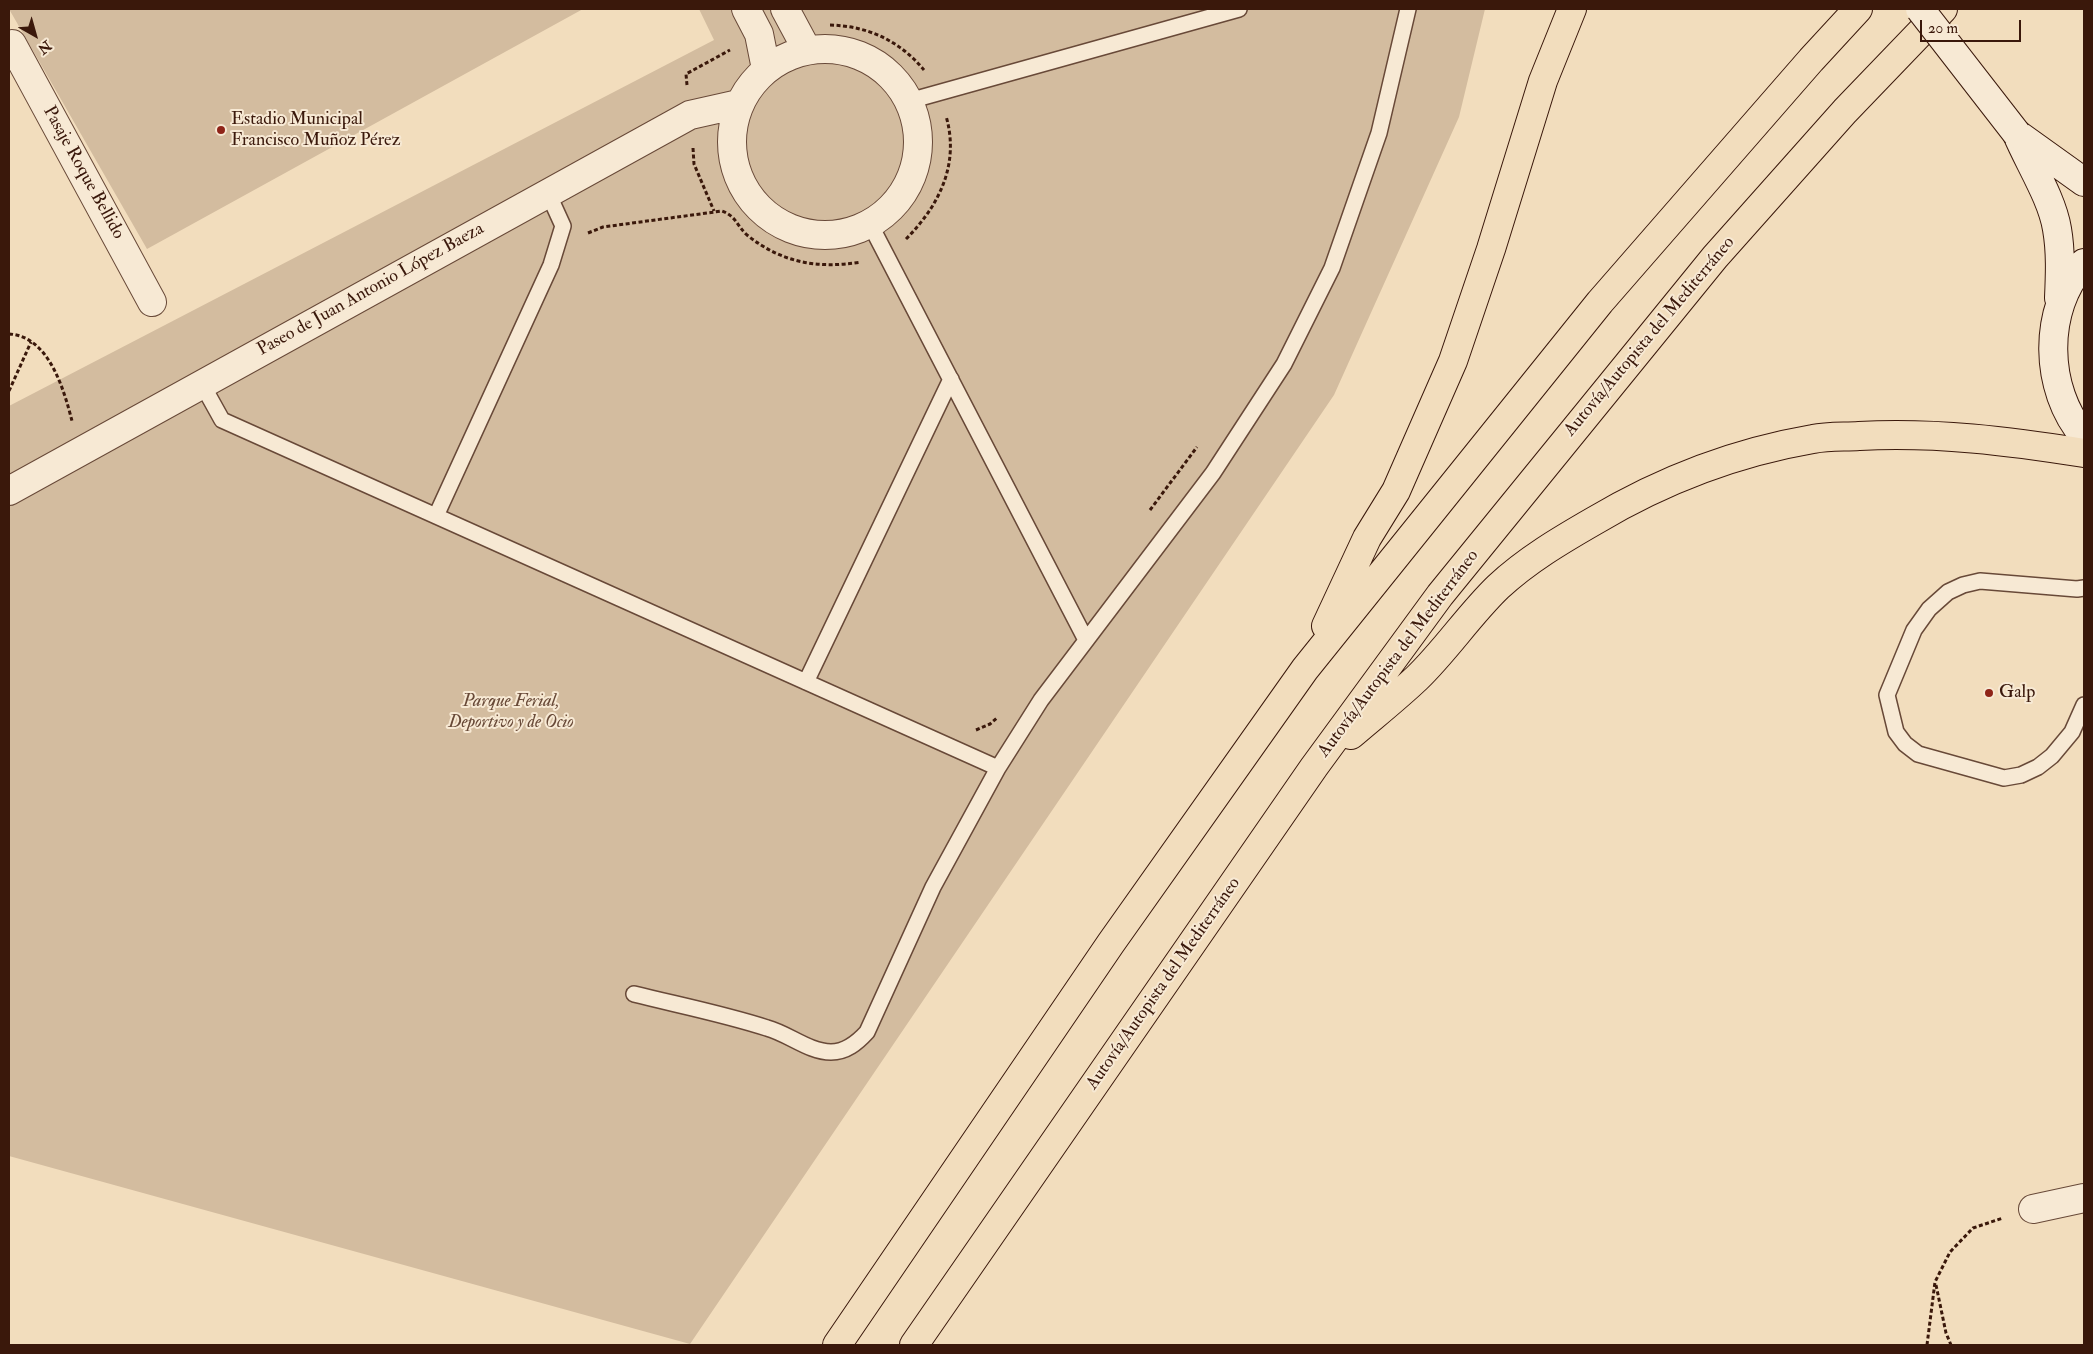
<!DOCTYPE html>
<meta charset="utf-8">
<style>
body{margin:0}
#map{position:relative;width:2093px;height:1354px;overflow:hidden;background:#f2ddbd;font-family:"IM FELL Double Pica",serif}
canvas{display:block}
.frame{position:absolute;inset:0;border:10px solid #3a180b;pointer-events:none}
.north{position:absolute;left:10px;top:10px;width:50px;height:50px;-webkit-text-stroke:4px #f7e9d4;paint-order:stroke;rotate:142deg;font-size:14px;font-weight:700;line-height:20px;text-align:center;color:#3a180b}
.north::after{content:'';display:block;margin:auto;width:18px;height:22px;background:#3a180b;clip-path:polygon(50% 0,100% 100%,50% 72%,0 100%)}
.scale{position:absolute;left:1920px;top:20px;width:101px;height:22px;box-sizing:border-box;border:2px solid #3a180b;border-top:0;padding-left:6px;font-size:15px;line-height:18px;white-space:nowrap;color:#3a180b;-webkit-text-stroke:4px #f7e9d4;paint-order:stroke}
</style>
<div id="map">
<canvas width="2093" height="1354"></canvas>
<div class="frame"></div>
<div class="north">N</div>
<div class="scale">20 m</div>
</div>
<script>
const c = document.querySelector('canvas').getContext('2d');
c.lineJoin = 'round';
function paint(path, color) { c.fillStyle = color; c.fill(path, 'evenodd'); }
function strokePath(path, color, width, dash) { c.strokeStyle = color; c.lineWidth = width; c.lineCap = dash ? 'butt' : 'round'; c.setLineDash(dash || []); c.stroke(path); }
function write(font, color, halo, rows, align = 'center') {
  c.font = font + ' "IM FELL Double Pica",serif'; c.lineWidth = 4; c.setLineDash([]); c.textBaseline = 'middle'; c.strokeStyle = halo; c.fillStyle = color; for (const [text, x, y, turn = 0] of rows) {
    c.save(); c.translate(x, y); c.rotate((+turn || 0) * Math.PI / 180); c.textAlign = isNaN(turn) ? turn : align; if (halo) c.strokeText(text, 0, 0); c.fillText(text, 0, 0); c.restore();
  }
}
const green = new Path2D(`
 M9,9H583L147,249Z
 M699,9H1485L1459,117L1334,395L690,1344L9,1156V406L714,40Z`);
const path = new Path2D(`
 M830,25C868,26 900,41 924,70
 M687,85L686,74L730,50
 M693,148L694,164L714,211
 M588,233L603,227L722,211C736,216 737,226 747,235C782,263 818,269 861,262
 M906,239C939,206 960,164 946,116
 M9,334C49,336 64,390 72,421
 M9,391L31,342
 M1150,510L1197,447
 M976,730L990,724L998,717
 M1936,1285L1946,1333L1951,1345
 M1927,1345L1935,1282L1950,1252L1973,1228L2003,1218`);
const lane = new Path2D(`
 M909,101L1239,9
 M870,224L1086,640
 M202,384L222,420L998,768
 M436,516L551,265L563,226L548,193
 M2084,588L2077,589L1980,581L1963,585L1948,592L1929,609L1914,630L1887,695L1896,732L1905,744L1918,754L2004,778L2021,775L2038,767L2052,756L2072,732L2084,705
 M806,682L951,379
 M634,994C678,1005 724,1014 767,1028C789,1034 809,1052 831,1052C846,1052 857,1043 867,1032L933,887L998,768L1041,700L1213,473L1284,364L1332,268L1379,133L1408,9`);
const street = new Path2D(`
 M746,9L759,34L766,69
 M785,9L807,50
 M12,44L152,302
 M732 142a93 93 0 1 1 186 0a93 93 0 1 1-186 0Z
 M9,491L690,115L739,104
 M2033,1209L2084,1198`);
const secondary = new Path2D(`
 M2017,134C2029,163 2052,198 2057,229C2061,252 2060,275 2059,298
 M2017,134L2084,182
 M2084,263C2042,309 2044,390 2084,436`);
const highway = new Path2D(`
 M1326,626L1367,538L1396,491L1453,361L1491,249L1543,81L1572,9
 M1351,735C1373,716 1396,698 1417,678C1446,650 1469,615 1498,587C1527,560 1561,540 1594,521C1661,481 1737,452 1813,439C1828,436 1844,437 1859,436C1936,432 2009,441 2084,453
 M837,1345L1111,943L1305,669L1600,302L1811,60L1858,9
 M914,1345L1314,767L1440,595L1715,257L1845,111L1943,9`);
const secondaryBridge = new Path2D(`
 M1920,9L2017,134`);
const markers = [
 [221,130,5,"#8f2418"],
 [1989,693,5,"#8f2418"]
];
const poiNames = [
 ["Estadio Municipal",231,120],
 ["Francisco Muñoz Pérez",231,141],
 ["Galp",1999,693]
];
const streetNames = [
 ["Pasaje Roque Bellido",83,173,61],
 ["Paseo de Juan Antonio López Baeza",371,290,-29],
 ["Autovía/Autopista del Mediterráneo",1650,337,-50],
 ["Autovía/Autopista del Mediterráneo",1399,654,-53],
 ["Autovía/Autopista del Mediterráneo",1164,984,-55]
];
const parkNames = [
 ["Parque Ferial,",511,702],
 ["Deportivo y de Ocio",511,723]
];
paint(green, '#d3bc9f');
strokePath(lane, '#684938', 18);
strokePath(street, '#684938', 30);
strokePath(secondary, '#3a180b', 30);
strokePath(highway, '#3a180b', 30);
strokePath(path, '#3a180b', 3, [4, 2.5]);
strokePath(lane, '#f7e9d4', 15);
strokePath(street, '#f7e9d4', 28);
strokePath(secondary, '#f7e9d4', 28);
strokePath(highway, '#f2ddbd', 28);
strokePath(secondaryBridge, '#3a180b', 30, []);
strokePath(secondaryBridge, '#f7e9d4', 28);
for (const [x, y, r, color] of markers) { const dot = new Path2D(); dot.arc(x, y, r, 0, 2 * Math.PI); c.fillStyle = color; c.fill(dot); strokePath(dot, '#f7e9d4', 2); }
write('18px', '#3a180b', '#f7e9d4', poiNames, 'left');
write('18px', '#3a180b', '#f7e9d4', streetNames);
write('italic 18px', '#684937', '#f7e9d4', parkNames);
</script>
